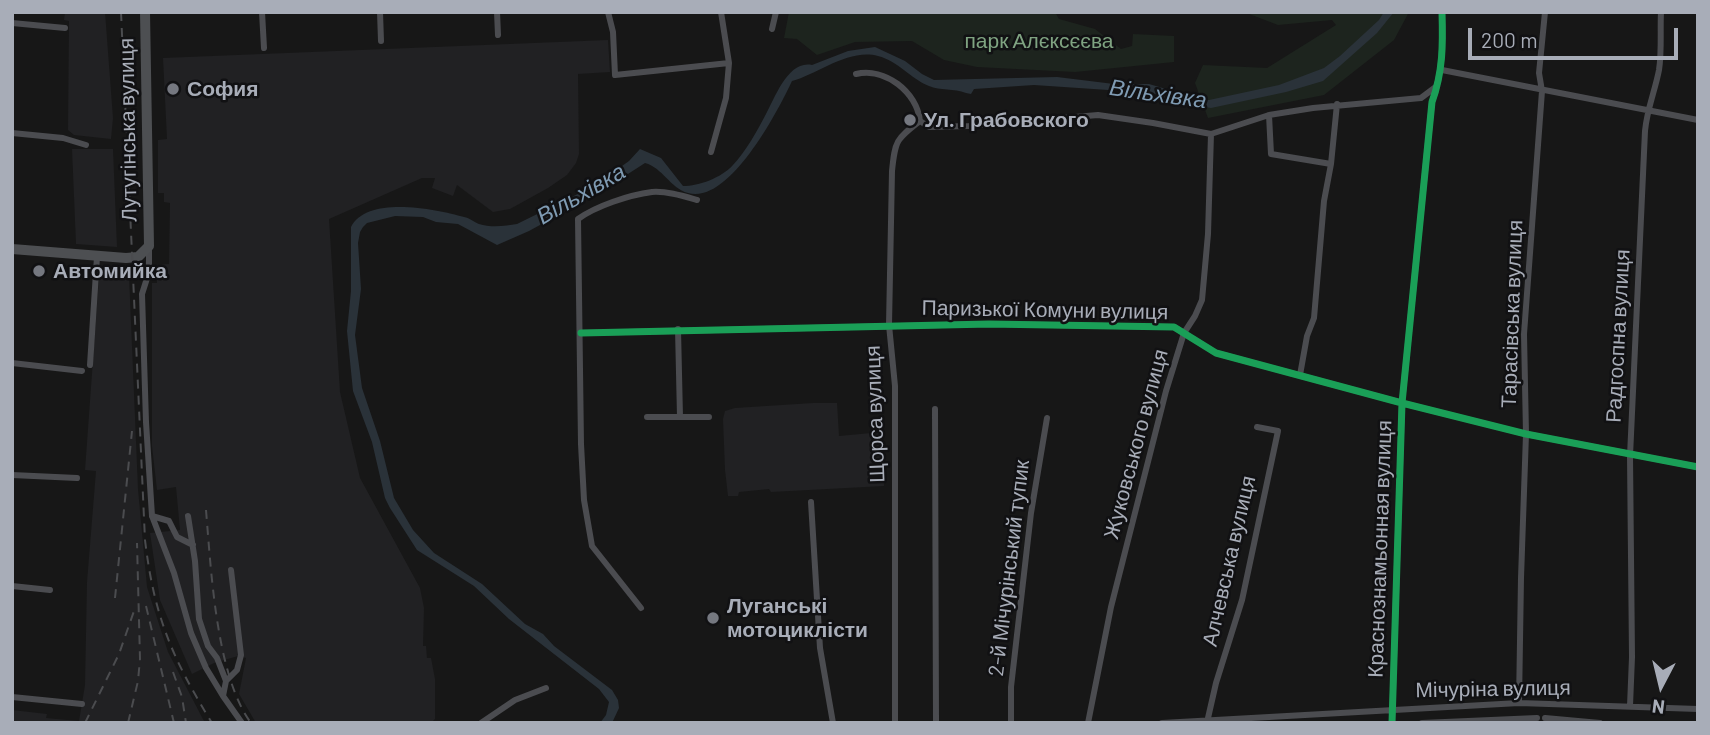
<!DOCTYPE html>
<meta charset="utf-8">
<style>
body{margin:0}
#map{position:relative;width:1710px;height:735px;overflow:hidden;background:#171717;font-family:Barlow,sans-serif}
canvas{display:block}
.frame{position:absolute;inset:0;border:14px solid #a8adb8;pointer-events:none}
.north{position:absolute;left:1626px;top:651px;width:70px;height:70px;-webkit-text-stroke:5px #111113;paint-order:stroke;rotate:187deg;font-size:19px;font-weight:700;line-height:28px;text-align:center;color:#a8adb8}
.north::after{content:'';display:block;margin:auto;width:24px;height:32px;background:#a8adb8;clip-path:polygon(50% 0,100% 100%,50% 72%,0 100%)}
.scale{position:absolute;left:1468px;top:28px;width:210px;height:32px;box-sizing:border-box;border:4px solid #a8adb8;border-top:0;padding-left:9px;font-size:21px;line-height:24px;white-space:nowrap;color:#a8adb8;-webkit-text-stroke:5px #111113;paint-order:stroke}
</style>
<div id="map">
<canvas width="1710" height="735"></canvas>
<div class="frame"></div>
<div class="north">N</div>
<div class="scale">200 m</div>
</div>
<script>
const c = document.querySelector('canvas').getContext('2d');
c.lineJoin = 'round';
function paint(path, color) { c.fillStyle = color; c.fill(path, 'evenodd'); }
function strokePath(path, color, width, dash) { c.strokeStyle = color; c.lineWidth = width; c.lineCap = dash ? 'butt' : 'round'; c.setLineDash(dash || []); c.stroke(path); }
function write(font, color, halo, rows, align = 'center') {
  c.font = font + ' Barlow,sans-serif'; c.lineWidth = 5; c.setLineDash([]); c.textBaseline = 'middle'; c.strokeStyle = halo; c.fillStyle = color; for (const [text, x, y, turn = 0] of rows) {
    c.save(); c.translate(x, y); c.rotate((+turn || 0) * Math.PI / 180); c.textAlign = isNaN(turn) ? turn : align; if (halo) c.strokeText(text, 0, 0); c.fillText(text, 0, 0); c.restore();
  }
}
const built = new Path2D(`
 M65,12H105L113,118L111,139L74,135L68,130L69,21L64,20Z
 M608,40L610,72L578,74L579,154L576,163L567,175L548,188L510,209L493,212L457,185L453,196L432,188L435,178H422L329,219L340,392L360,478L420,588L424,608L423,646H426L427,658H431L435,679V719L431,723H256L239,694L246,658L238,656L214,663L192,674L160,600L150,533L180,530L176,487L157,490L152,446V283H157L156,265L169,264L170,203L164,202V193H158V140L167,139L163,58Z
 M72,149H113L117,247L76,244Z
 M118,275H129L138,489L147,587L168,652L205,723H12V710L47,714L46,718L79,721L85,685L87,582L96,471L85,470L99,277Z
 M813,403H837L839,436L882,432L884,486L771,492L769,489L739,492L738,496H728L725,470L723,419L725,411L735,408Z`);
const green = new Path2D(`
 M789,12H1055L1059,19L1095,29L1121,49L1132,46L1133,34L1174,36V62L1075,72L977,67L944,60L912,41L855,42L817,55L797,39L784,38Z
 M1244,12H1409L1394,40L1324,95L1208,118L1195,83L1203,65L1267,68L1336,25L1332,20L1278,25Z`);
const water = new Path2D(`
 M1384,12H1394L1377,33L1323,81L1286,92L1211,108L1177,103L1153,93L1034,85L974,89L971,94L966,93C954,88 940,91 929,86C911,79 898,61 878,56C849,48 818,74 792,81C778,111 729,205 688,193C670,188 663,168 645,163L600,192L529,231L497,245L458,224L436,222L423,217L395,216L367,223L363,227L360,232L358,243L361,289L355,335L362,388L380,441L394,498L413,530L434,553L482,584L525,624L543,634L554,646L612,690L618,700L619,708L612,723H600L606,715L609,702L599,689L509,619L474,586L417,550L390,508L385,498L372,442L353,391L347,331L351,291V227C367,195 436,209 464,217C470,218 474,222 479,224C491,228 506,226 517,224L594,186L629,161L640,149L661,158L683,186C699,186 721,178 733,165C746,151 757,131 766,114C775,98 788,60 812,65L848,51L875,47L905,61L922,74L934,80L1057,77L1114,84H1149L1166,89L1178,97L1209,100L1279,85L1324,68L1340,56L1379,20Z`);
const minor = new Path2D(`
 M262,12L264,48
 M380,12L381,41
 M497,12L498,35
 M608,12L613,32L615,75L729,63L721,12
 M12,23L65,28
 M772,29L776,12
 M1442,70L1698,120
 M856,74C885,67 917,92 920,121C896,139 895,141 892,171L889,325L895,386V723
 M1269,115L1271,154L1331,164
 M920,121L929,127L969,126L1098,115L1153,123L1211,134L1269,115L1313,108L1421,98L1437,86
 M12,133L63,138L86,145
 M711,152L726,98L729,63
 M149,246V272L142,294L146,422L152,516L174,573L191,633L206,668L223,696
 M678,329L680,417
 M581,333L989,324L1174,327L1216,353L1402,403L1526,434L1698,467
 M12,363L82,371
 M90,365L97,257
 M1300,375L1307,336L1314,318L1324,201L1331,164L1337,104
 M935,409L936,723
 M647,417H709
 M12,475L77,478
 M811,502L820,648L833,723
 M152,516L169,521L177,537L193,545
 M188,516L195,561L199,619L208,646L217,658L226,681
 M231,570L241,655L237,670L226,681L223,696L242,723
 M12,586L50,590
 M641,608L592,546L584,500L581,444L578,219C596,206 629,195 652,192C667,191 683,196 697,200
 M12,697L82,704
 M1519,703L1521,578L1526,434L1524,334L1542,91L1539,73L1545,12
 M1630,706L1632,657L1630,456L1645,131C1647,109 1655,91 1659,70C1662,51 1660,31 1661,12
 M1208,718L1216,683L1242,600L1278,431L1257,427
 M1545,718L1600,723
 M481,723L515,700L546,688
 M1011,723V687L1031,513L1047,418
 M1088,723L1111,607L1166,391L1184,333L1195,316L1202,300L1208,234L1211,134
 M1162,723L1519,703L1698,709
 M1392,723L1402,403L1432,102C1443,72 1443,44 1442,12
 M1422,723L1537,718`);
const primary = new Path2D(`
 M12,249L126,258L138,257L149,246L145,12`);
const rail = new Path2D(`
 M121,12L145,540C154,616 172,658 212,723
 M206,510C211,569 216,676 251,723
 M115,598L132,431
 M146,606L174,723
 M173,672L182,697L186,723
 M85,723L119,654L134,611
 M128,723L138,681L140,659L137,543`);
const cycleway = new Path2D(`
 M581,333L989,324L1174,327L1216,353L1402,403L1526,434L1698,467
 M1392,723L1402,403L1432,102C1443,72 1443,44 1442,12`);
const markers = [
 [173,89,7,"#757880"],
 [910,120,7,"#757880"],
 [39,271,7,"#757880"],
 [713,618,7,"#757880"]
];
const parkNames = [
 ["парк Алєксєєва",1039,41]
];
const poiNames = [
 ["София",187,89],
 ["Ул. Грабовского",924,120],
 ["Автомийка",53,271],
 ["Луганські",727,606],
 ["мотоциклісти",727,630]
];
const streetNames = [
 ["Лутугінська вулиця",128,130,-91],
 ["Паризької Комуни вулиця",1045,310,1],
 ["Тарасівська вулиця",1512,314,-88],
 ["Радгоспна вулиця",1618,336,-87],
 ["Щорса вулиця",875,414,-92],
 ["Жуковського вулиця",1136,444,-75],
 ["Краснознамьонная вулиця",1380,549,-88],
 ["Алчевська вулиця",1229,561,-77],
 ["2-й Мічурінський тупик",1009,568,-83],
 ["Мічуріна вулиця",1493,689,-1]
];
const waterNames = [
 ["Вільхівка",1158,94,8],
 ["Вільхівка",581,194,-30]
];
paint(built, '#212123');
paint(green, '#1d241e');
paint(water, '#2a3239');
strokePath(minor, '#4b4c50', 6);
strokePath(primary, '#4d4f52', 10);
strokePath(rail, '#4b4c4f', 2, [9, 7]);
strokePath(cycleway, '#1a9f57', 7);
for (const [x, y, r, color] of markers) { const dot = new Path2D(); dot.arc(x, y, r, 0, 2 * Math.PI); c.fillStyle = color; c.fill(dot); strokePath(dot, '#111113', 2.5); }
write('21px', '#7fa381', '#111113', parkNames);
write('bold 21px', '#a8adb8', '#111113', poiNames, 'left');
write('21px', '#a8adb8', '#111113', streetNames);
write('italic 23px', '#7f9bb3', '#111113', waterNames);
</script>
